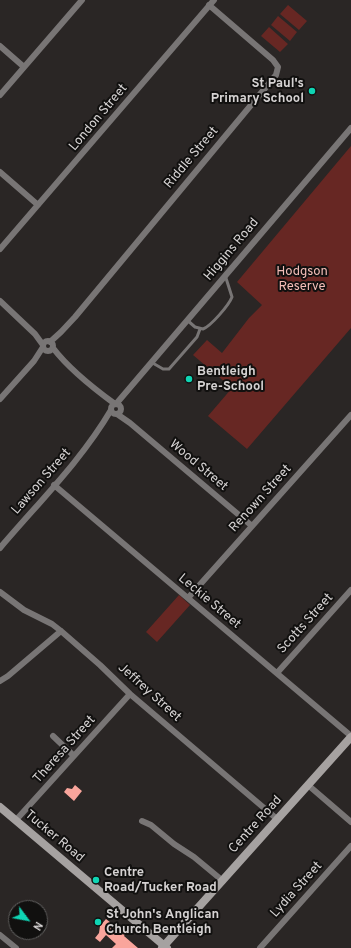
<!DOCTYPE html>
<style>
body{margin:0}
#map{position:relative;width:351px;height:948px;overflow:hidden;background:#2a2625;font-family:Overpass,sans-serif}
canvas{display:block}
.north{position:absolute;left:8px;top:900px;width:40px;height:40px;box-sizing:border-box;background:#11100f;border:1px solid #5f5e5d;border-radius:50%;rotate:122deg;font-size:11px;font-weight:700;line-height:16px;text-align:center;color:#d5d2d2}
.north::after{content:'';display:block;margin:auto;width:14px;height:18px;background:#0fd5b4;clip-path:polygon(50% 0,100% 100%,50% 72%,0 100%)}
</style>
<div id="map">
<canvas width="351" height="948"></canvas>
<div class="north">N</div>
</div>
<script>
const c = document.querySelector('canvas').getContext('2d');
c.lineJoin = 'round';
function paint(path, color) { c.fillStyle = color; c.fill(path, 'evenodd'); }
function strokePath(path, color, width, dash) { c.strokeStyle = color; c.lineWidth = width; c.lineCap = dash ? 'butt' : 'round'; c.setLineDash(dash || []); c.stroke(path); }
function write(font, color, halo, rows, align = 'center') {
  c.font = font + ' Overpass,sans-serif'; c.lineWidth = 4; c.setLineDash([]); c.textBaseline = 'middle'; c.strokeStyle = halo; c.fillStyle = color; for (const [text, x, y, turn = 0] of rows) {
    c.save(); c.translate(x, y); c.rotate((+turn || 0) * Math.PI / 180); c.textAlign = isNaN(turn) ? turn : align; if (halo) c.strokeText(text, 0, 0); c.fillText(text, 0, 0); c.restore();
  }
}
const green = new Path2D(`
 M288,5L307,21L299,30L280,14Z
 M278,16L297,32L290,41L271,25Z
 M269,27L288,44L280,52L261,36Z
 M351,146V328L247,449L208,416L232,388L193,355L207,340L222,353L249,318L262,305L237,282Z
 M179,595L190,605L157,642L146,632Z`);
const building = new Path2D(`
 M75,785L82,791L74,801L64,792L67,788L72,789Z
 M106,919L125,934L124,936L138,948H112L116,944L106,935L100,942L95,938L99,933L100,926Z`);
const lane = new Path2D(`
 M187,320L195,327L203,329C211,326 229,305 232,297L225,275
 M151,362L163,369H169L197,337L200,329`);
const street = new Path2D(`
 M0,46L24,67
 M0,95L82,0
 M0,172L38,205
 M0,249L214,0
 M0,301L35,334L43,345
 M43 346a5 5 0 1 1 10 0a5 5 0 1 1-10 0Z
 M50,342L61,332L75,317L276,75L278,67L273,60L209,5
 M53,348C69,369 93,388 115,404
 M0,399L34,361L43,347
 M116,404L351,128
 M111 409a5 5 0 1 1 10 0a5 5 0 1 1-10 0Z
 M117,414L130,423L252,526
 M54,485L351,736
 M0,548C38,503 81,461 111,410
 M0,592L24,610L52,624L61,631L100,665L130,694L277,819
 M188,598L351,415
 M277,673L351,590
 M0,681L8,676L61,631
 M53,736L74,756
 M308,785L351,822
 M16,820L130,694
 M142,821L151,825L174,844L194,857L223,881
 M0,935L16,948
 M260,948L351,846`);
const secondary = new Path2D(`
 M0,807L167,948
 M162,948L351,737`);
const markers = [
 [312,91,4,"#0fd5b4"],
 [189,379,4,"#0fd5b4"],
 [96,880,4,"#0fd5b4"],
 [98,922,4,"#0fd5b4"]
];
const poiNames = [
 ["St Paul's",304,84,"right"],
 ["Primary School",304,99,"right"],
 ["Bentleigh",197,372],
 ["Pre-School",197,387],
 ["Centre",104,873],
 ["Road/Tucker Road",104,888],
 ["St John's Anglican",106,915],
 ["Church Bentleigh",106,930]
];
const streetNames = [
 ["London Street",99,118,-50],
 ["Riddle Street",192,158,-50],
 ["Higgins Road",232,250,-50],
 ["Wood Street",198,466,40],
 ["Lawson Street",42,482,-49],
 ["Renown Street",261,499,-48],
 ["Leckie Street",209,602,40],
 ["Scotts Street",306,624,-48],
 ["Jeffrey Street",149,693,42],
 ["Theresa Street",65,750,-48],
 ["Centre Road",256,825,-48],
 ["Tucker Road",54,837,40],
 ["Lydia Street",297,890,-48]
];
const parkNames = [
 ["Hodgson",302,272],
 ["Reserve",302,287]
];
paint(green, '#672723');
paint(building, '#f9a59c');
strokePath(lane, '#787575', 3);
strokePath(street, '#787575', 6);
strokePath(secondary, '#a6a2a1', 8);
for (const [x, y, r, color] of markers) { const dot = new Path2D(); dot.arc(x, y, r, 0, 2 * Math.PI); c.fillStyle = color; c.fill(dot); strokePath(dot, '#11100f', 1.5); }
write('bold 13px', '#d5d2d2', '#11100f', poiNames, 'left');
write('13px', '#d5d2d2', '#11100f', streetNames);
write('13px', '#f3bdb7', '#11100f', parkNames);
</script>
